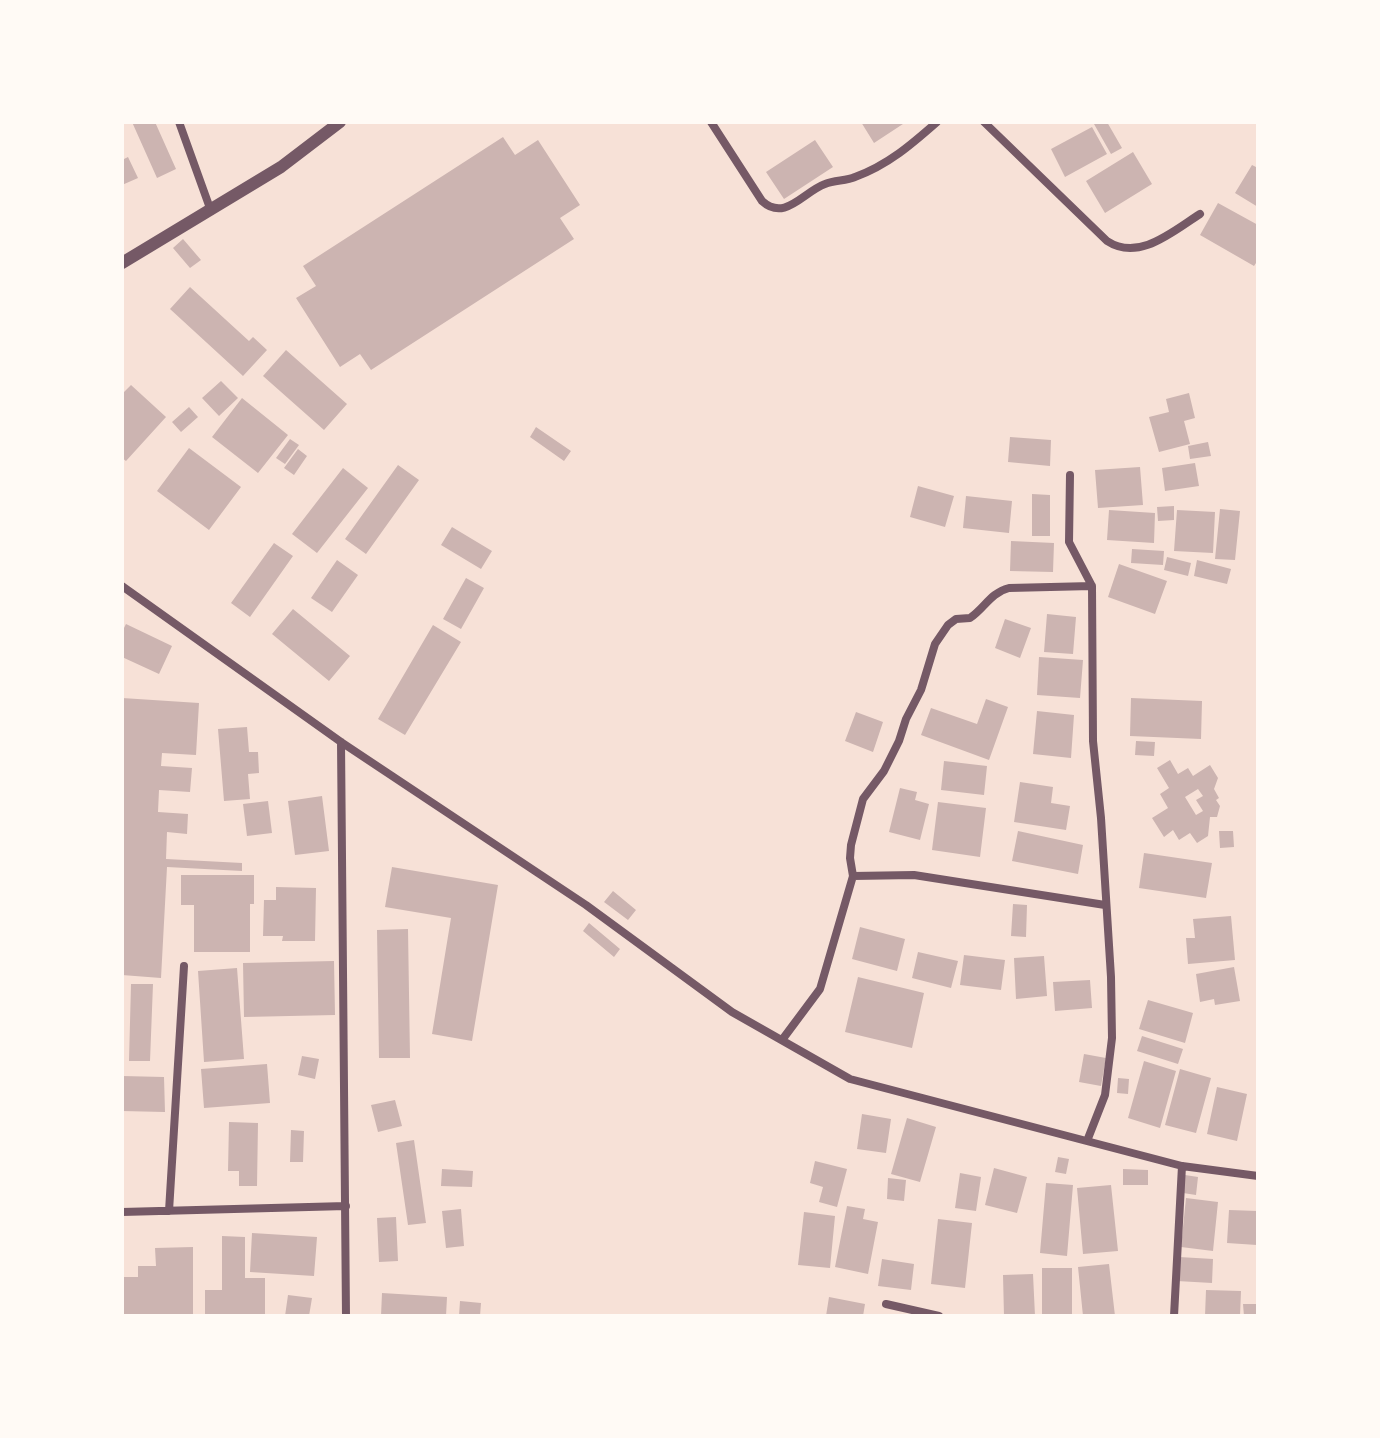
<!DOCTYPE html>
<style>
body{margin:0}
#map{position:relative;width:1380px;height:1438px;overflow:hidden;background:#f7e1d7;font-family:"Roboto Condensed",sans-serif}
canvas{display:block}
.frame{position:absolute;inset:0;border:124px solid #fffaf5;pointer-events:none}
</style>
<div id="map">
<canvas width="1380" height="1438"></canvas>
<div class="frame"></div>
</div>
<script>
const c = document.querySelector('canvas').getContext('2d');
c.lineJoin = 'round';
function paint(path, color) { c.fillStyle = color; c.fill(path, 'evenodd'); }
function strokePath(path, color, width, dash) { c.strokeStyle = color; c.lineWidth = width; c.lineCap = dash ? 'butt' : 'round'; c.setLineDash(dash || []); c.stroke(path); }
const building = new Path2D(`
 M132,122H155L176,169L157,178Z
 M861,122H906L874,143Z
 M1098,122H1107L1122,148L1111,154L1094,124Z
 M1092,127L1107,154L1065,177L1051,149Z
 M503,137L515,155L538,140L580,205L560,218L574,239L371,370L360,354L340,367L296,298L316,286L303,266Z
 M815,140L833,167L784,199L766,172Z
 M1133,152L1152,184L1105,213L1086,181Z
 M128,157L138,178L122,185V160Z
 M1252,165L1258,168V207L1235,193Z
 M1218,203L1258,225V260L1254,266L1200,235Z
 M183,239L201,260L190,268L173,248Z
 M190,287L249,341L253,337L267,350L243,376L170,309Z
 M286,350L347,404L324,430L263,376Z
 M221,381L238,398L219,416L202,398Z
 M131,385L166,417L126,461L122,458V394Z
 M1189,393L1195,418L1184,421L1190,444L1159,452L1149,417L1169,412L1166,399Z
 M242,398L288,435L258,473L212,437Z
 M189,407L198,417L181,432L172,422Z
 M536,427L571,451L564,461L530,437Z
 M1010,437L1051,440L1050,466L1008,462Z
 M290,439L299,445L285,464L276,458Z
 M1208,442L1211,456L1190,459L1188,446Z
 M189,448L241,487L209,530L157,491Z
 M298,449L307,456L294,475L284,468Z
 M1195,463L1199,486L1165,491L1162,468Z
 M398,465L419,480L366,554L345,539Z
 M1140,467L1143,505L1098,508L1095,470Z
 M343,468L368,488L317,553L292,534Z
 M918,486L954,496L945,527L910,517Z
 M1032,494L1050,495V536H1032Z
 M966,496L1012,501L1009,533L963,528Z
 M1174,506V520L1158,521L1157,507Z
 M1220,509L1240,511L1235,560L1215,559Z
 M1109,510L1155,513L1154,543L1107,540Z
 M1177,510L1215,512L1213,553L1174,551Z
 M452,527L492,551L481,569L441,545Z
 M1011,541L1054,543L1053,572L1010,571Z
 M274,543L293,556L250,617L231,603Z
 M1132,549L1164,551L1163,565L1131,563Z
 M1167,557L1191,563L1188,576L1164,570Z
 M337,560L358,575L332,612L311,598Z
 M1197,560L1231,569L1227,584L1194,576Z
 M1119,564L1167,581L1155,614L1108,597Z
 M466,578L484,588L461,629L443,619Z
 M293,609L350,656L329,681L272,634Z
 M1047,614L1076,617L1073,654L1044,652Z
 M1005,619L1031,628L1020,658L995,648Z
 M126,624L172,646L159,674L122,657V632Z
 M433,625L461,642L405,735L378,719Z
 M1039,657L1083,660L1080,698L1037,695Z
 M122,698L199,703L196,755L162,753L161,766L192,768L190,792L159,790L158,812L188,814L187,834L167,832L166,859L242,863V871L167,867L161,978L122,975Z
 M1131,698L1202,701L1201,739L1130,736Z
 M986,699L1008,707L989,760L921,735L931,708L977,724Z
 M1037,711L1074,715L1071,758L1033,754Z
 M856,712L883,722L873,752L845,741Z
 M247,727L249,752H258L259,773L248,774L250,799L224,801L218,729Z
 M1136,741L1155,742L1154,756L1135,755Z
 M1170,760L1178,774L1188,768L1193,776L1210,765L1218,778L1214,789L1219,798L1216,800L1220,806L1217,817H1210L1208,836L1197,843L1190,833L1179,840L1173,830L1164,837L1152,818L1168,808L1160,794L1169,788L1157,768ZM1198,789L1203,796L1196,800L1203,811L1196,815L1185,797Z
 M944,761L987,766L984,795L941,790Z
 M1020,782L1053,787L1051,803L1070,806L1066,830L1014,822Z
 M900,788L917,792L915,800L929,804L920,840L889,832Z
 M322,796L329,851L295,855L288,801Z
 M268,801L272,833L247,836L243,804Z
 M938,802L986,808L980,857L932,850Z
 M1018,831L1083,845L1078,874L1012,861Z
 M1219,831H1233L1234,847L1220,848Z
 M1144,853L1212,863L1206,898L1139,888Z
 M392,867L498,885L472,1041L432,1034L451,918L385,907Z
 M181,875H254V904H250V952H194V905H181Z
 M276,887L316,888L315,941H282L283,936H263L264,900H276Z
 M613,891L636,910L628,920L604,902Z
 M1013,904L1027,905L1026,937L1011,936Z
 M1231,916L1235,960L1188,964L1186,938H1195L1193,919Z
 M589,923L620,949L614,957L583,931Z
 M860,927L905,939L897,971L852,959Z
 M408,929L410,1058H379L377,930Z
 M918,952L958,961L951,988L912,978Z
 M964,955L1005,960L1001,990L960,985Z
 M1044,956L1047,996L1016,999L1014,958Z
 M334,961L335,1015L244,1017L243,963Z
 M1234,967L1240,1001L1215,1005L1214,999L1200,1002L1196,974Z
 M237,968L244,1059L204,1062L198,971Z
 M858,977L924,993L912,1048L845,1032Z
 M1090,980L1092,1008L1055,1011L1053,982Z
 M131,984H153L150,1061H129Z
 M1148,1000L1193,1013L1185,1043L1139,1029Z
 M1142,1036L1183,1049L1178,1064L1137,1051Z
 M1084,1054L1106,1058L1101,1086L1079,1082Z
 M302,1056L319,1059L315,1079L298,1075Z
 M1144,1061L1176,1071L1160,1128L1128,1118Z
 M267,1064L270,1103L204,1108L201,1069Z
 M1180,1069L1211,1078L1196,1133L1165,1125Z
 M122,1076L164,1077L165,1112L122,1111Z
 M1118,1078L1129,1079L1128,1094L1117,1093Z
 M1217,1087L1247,1094L1237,1141L1207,1134Z
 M395,1100L402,1126L378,1132L371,1105Z
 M862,1114L891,1119L886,1153L857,1149Z
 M907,1118L936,1127L920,1182L891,1174Z
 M229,1122L258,1123L257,1186H239V1171H228Z
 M291,1130L304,1131L303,1162H290Z
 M414,1140L426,1223L408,1225L396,1143Z
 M1058,1157L1069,1159L1066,1174L1055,1172Z
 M815,1161L847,1169L837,1207L819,1202L823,1187L810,1183Z
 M994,1168L1027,1177L1017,1213L985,1205Z
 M442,1169L473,1171L472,1187L441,1186Z
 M1123,1169L1148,1170V1185H1123Z
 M960,1173L981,1177L976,1211L955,1208Z
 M1185,1175L1198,1177L1196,1195L1183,1193Z
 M888,1178L906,1180L904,1201L887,1199Z
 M1046,1183L1073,1185L1067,1256L1040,1253Z
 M1111,1185L1118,1251L1083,1254L1077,1188Z
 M1186,1198L1218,1202L1213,1251L1181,1247Z
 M847,1206L865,1209L863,1219L878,1222L868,1274L835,1267Z
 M461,1209L464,1246L446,1248L442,1211Z
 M1229,1210L1258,1211L1257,1245L1227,1243Z
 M804,1212L835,1216L830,1268L798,1265Z
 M396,1217L398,1261L379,1262L377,1218Z
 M938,1219L972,1223L965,1288L931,1284Z
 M252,1233L317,1237L314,1276L250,1272Z
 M222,1236L245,1237V1278H265V1316H205V1290H222Z
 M193,1247V1316H122V1277H138V1266H156L155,1248Z
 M1179,1257L1213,1259L1212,1283L1177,1281Z
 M882,1259L914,1264L911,1290L878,1286Z
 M1109,1264L1115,1316H1083L1078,1267Z
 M1042,1268H1072V1315L1042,1314Z
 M1033,1274L1035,1316H1004L1003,1275Z
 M1206,1290L1241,1291L1240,1316H1205Z
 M382,1293L447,1297L446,1316H381Z
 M288,1295L312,1298L309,1316H285Z
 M829,1297L865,1304L863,1316H826Z
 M460,1301L481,1303L480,1316H459Z
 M1243,1304H1258V1316H1244Z`);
const minor = new Path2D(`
 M179,122L211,211
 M711,122L762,201C785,222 803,192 825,184C835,180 846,181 855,177C888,165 912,144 937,122
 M984,122L1107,241C1139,262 1173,231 1200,214
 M1070,475L1069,542L1092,586L1093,741L1101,818L1111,977L1112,1038L1105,1095L1087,1141
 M122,586L341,742L586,905L732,1012L850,1079L1182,1166L1258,1176
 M341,742L346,1316
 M853,876L850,858L851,845L863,799L884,771L899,741L906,719L921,690L935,644L948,625L956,619L970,618C985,608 990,593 1009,588L1092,586
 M782,1040L820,989L853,876L914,875L1105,905
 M169,1211L184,966
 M122,1212L346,1206
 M886,1304L939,1316
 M1174,1316L1182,1166`);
const tertiary = new Path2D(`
 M122,263L281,167L340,122`);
paint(building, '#ccb4b1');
strokePath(minor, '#755966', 8);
strokePath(tertiary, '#755966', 12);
</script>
